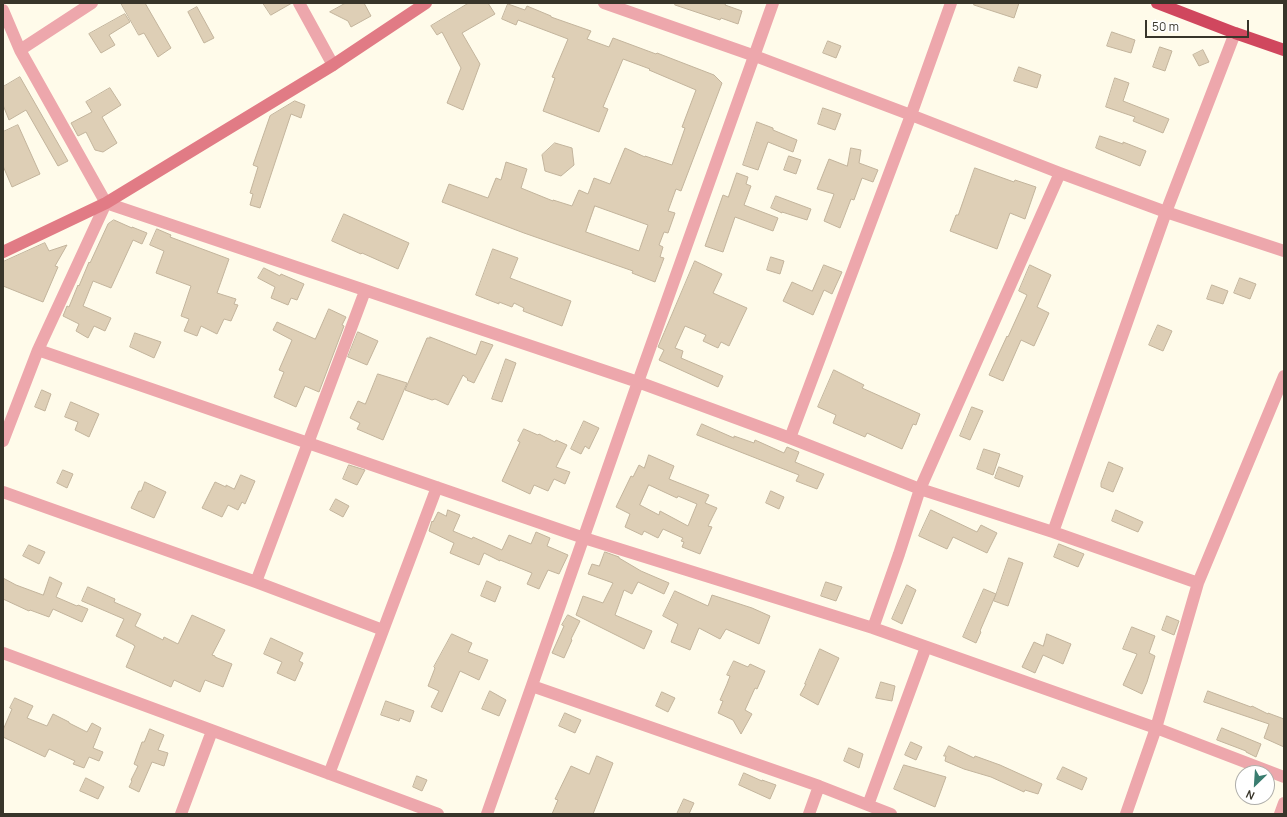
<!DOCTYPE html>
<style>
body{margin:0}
#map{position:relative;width:1287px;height:817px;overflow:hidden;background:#fffbea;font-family:Manrope,sans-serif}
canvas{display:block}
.frame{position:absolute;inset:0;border:4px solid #38352a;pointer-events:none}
.north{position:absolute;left:1235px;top:765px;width:40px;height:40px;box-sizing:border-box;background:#fff;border:1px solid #afaeaa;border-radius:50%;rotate:205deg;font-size:11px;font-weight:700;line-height:16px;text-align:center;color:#38352a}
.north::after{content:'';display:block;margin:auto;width:14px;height:18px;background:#3a7d70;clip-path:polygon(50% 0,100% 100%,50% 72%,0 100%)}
.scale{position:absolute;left:1145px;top:20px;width:104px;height:18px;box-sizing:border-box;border:2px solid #38352a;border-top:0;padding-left:5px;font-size:12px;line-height:14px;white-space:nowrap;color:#38352a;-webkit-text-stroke:3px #fff;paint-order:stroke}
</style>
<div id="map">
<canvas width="1287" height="817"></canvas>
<div class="frame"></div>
<div class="north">N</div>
<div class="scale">50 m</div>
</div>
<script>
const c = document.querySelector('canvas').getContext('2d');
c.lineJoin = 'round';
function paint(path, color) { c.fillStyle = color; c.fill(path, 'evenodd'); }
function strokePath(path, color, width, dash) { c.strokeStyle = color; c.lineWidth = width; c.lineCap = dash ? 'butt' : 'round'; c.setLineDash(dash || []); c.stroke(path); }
const building = new Path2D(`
 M121,3H145L171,48L158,57L144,33L139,35Z
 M263,3H292L271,15Z
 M346,3H364L371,16L351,27L348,21L330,12Z
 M469,3H488L495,14L462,33L480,64L463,110L447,103L461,68L442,32L437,35L431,26Z
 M676,3H726L725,5L742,11L738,24L721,18L720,20L675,5Z
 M974,3H1019L1014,18L974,5Z
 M508,4L525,10L527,6L551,16V17L591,31L587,39L609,47L613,38L656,54L657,53L714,75L722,83L681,191L676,189L668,211L675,213L668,233L664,232L659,245L663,247L660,257L664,258L655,282L632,273L633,271L524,233L442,202L449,184L488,198L496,178L501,180L506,162L527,169L521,188L553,201V200L572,206L579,190L588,194L594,178L610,184L625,148L645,157V156L672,165L685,128L682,127L696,90L649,70L650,69L623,59L603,107L608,109L599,132L543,111L555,78L552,77L568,39L518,20L516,25L502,19ZM595,206L648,225L639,251L586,232Z
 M197,7L214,38L204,43L188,12Z
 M125,14L130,22L109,35L115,45L101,53L89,34Z
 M1112,32L1135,40L1131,53L1107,46Z
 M828,41L841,46L836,58L823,53Z
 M1160,47L1172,51L1165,71L1153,67Z
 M1203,50L1209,62L1199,66L1193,55Z
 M1019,67L1041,75L1037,88L1014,81Z
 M20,77L68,161L58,166L26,110L9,120L3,105V87Z
 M1115,78L1129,83L1123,101L1169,119L1163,133L1133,121L1135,117L1106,107Z
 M110,88L121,105L102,117L117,143L103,152L95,150L86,132L78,136L71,123L92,112L86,102Z
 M295,101L305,105L301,118L291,114L260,208L250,205L253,194L250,193L258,167L253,165L270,116Z
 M823,108L841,114L835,130L818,124Z
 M757,122L773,128V130L797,140L793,152L768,142L758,170L743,165Z
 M18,125L40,174L12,187L3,166V132Z
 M1100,136L1123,144V142L1146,151L1140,166L1098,149L1096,148Z
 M555,143L572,148L574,165L561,176L545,171L542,155Z
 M851,148L861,150L859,163L878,170L873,182L862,178L854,200L851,199L840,228L824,221L834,194L817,189L829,159L847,166Z
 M789,156L801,160L796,174L784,170Z
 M975,168L1014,182L1015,180L1036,187L1025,219L1010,213L997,249L950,231L956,215H958Z
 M737,173L748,177L746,184L751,186L744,205L778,218L773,231L735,217L723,252L705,246L723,195L728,197Z
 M776,196L811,209L807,220L782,212V213L771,208Z
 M344,214L409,243L398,269L362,253L361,254L332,241Z
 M114,220L132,228V227L147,233L142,244L133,240L111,288L93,281L83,306L111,318L105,331L94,326L88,338L76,331L79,324L63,316L67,306L69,307L78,285L79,286L89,262L90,263L108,224Z
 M157,229L171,235L170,237L229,259L217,293L236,299L234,304L238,305L231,321L224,319L217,334L201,326L197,336L184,331L189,319L181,316L191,286L156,273L164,251L150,245Z
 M45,243L49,251L67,245L55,266L58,267L43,302L3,286V262Z
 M493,249L518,258L510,278L571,301L562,326L523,311L524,308L514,303L512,307L499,302V304L476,295Z
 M771,257L784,261L780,274L767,270Z
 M695,261L722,274L713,293L747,308L729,346L721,342L718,348L703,341L706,335L685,326L675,348L683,351L681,358L723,376L718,387L659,360L664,350L658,347L664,333Z
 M824,265L842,272L832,294L824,290L813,315L783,301L792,282L812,291Z
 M1030,265L1051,275L1037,307L1049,313L1034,346L1021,340L1003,381L989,375L1007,336L1008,337L1027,295L1019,291Z
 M264,268L280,276L281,274L304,284L297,300L291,298L288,305L271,298L275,287L258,278Z
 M1240,278L1256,284L1250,299L1234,293Z
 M1212,285L1228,291L1223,304L1207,299Z
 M329,309L346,317L342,325L344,326L319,392L305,386L296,407L274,397L284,372L279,370L292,340L273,330L277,322L315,339Z
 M1158,325L1172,331L1163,351L1149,345Z
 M358,332L378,341L367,365L348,357Z
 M135,333L161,342L154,358L130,347Z
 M430,337L476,355L481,341L493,345L474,383L467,380L468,379L463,375L448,405L435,399L432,400L405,390L427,338H430Z
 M506,359L516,363L502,402L492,399Z
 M834,370L864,385L862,388L920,414L916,425L913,424L902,449L867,433L865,437L833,423L836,415L818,407Z
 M378,374L407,383L383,440L357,429L360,423L350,418L358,401L365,404Z
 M42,390L51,394L45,411L35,407Z
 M71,402L99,414L89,437L75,430L78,422L65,417Z
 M972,407L983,411L970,440L960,436Z
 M584,421L599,428L589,449L585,446L581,454L571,449Z
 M702,424L734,438V436L754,443L755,440L784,453L787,447L799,452L795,462L824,474L817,489L796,481L799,475L697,435Z
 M524,429L538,435L539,434L555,442L556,440L567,445L556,467L570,472L565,484L554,479L548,491L534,485L530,494L502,481L520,442L518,441Z
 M984,449L1000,454L993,475L977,469Z
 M649,455L674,466L669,479L709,495L705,503L717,508L708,526L712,527L700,554L682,547L684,542L681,541L683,538L663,529L658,538L644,531L642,535L625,527L630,514L616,507L631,476L633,477L639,465L644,468ZM649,485L677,498L678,496L697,504L688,526L660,511L659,515L640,505Z
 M1109,462L1123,468L1113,492L1101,487V483Z
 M349,465L365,470L357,485L343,479Z
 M999,467L1023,476L1019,487L995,478Z
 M63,470L73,474L67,488L57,483Z
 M241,475L255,481L245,504L242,502L238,510L228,505L222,517L202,508L215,482L226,487V485L234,489Z
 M145,482L166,492L154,518L131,508L139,491H141Z
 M771,491L784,497L779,509L766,503Z
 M336,499L349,506L343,517L330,510Z
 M448,510L460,515L453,531L472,539L473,537L502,550L509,535L531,544L536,532L550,538L547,546L568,555L559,574L548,570L539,589L527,584L532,573L500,560V561L484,553L479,565L450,553L454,543L429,531L432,521L433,522L438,512L446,516Z
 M931,510L977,532L981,525L997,533L987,553L953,537L947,549L919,536Z
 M1116,510L1143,522L1138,532L1112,521Z
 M1059,544L1084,554L1078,567L1054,557Z
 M29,545L45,552L39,564L23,556Z
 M605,552L619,557V558L641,571L669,583L664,594L638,582L632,594L624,590L615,615L652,631L644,649L576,615L583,596L603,603L613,583L588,574L592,564L599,566Z
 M1009,558L1023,563L1008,606L994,601Z
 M50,577L62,583L56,597L77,606L78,605L88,609L82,622L53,609L49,617L30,610L29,611L3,599V578L16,585L43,595Z
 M487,581L501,587L495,602L481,596Z
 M826,582L842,587L836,601L821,596Z
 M907,585L916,590L902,624L892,619Z
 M88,587L115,599L114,602L141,614L135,626L163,640L164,637L178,644L192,615L225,630L212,655L215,656V657L232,664L223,687L205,680L200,692L174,680L171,687L126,667L135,646H134V645L116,636L124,619L82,601Z
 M984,589L996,594L980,631L981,632L976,643L963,637Z
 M675,591L708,606L712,595L752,608L770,616L759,644L726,629L720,639L699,628L690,650L671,642L678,624L663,616Z
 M568,615L580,621L571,639L572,640L564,658L552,653L564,626L562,625Z
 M1167,616L1179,621L1174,635L1162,630Z
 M1132,627L1155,636L1149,653L1155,656L1147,682L1142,694L1123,685L1137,654L1123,649Z
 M452,634L472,643L468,652L488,660L479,680L460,671L442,712L431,707L439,691L428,686L435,668L434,667Z
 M1047,634L1071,644L1063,664L1043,655L1035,673L1022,667L1034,642L1043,646Z
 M271,638L303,653L299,661L303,663L295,681L277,673L282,662L264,654Z
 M820,649L839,658L818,705L800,695L806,684H805Z
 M734,661L748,667L750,664L765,671L757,689L755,688L745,710L752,714L741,734L733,720L718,713L723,701L720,700L727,684L730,676L727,675Z
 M881,682L895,686L892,701L876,698Z
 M490,691L506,700L499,716L482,709Z
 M1208,691L1251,707L1252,706L1268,714V713L1284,719V747L1264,738L1269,724L1204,702Z
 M662,692L675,698L668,712L656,706Z
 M15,698L33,706L27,718L47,726L53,714L69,722V723L87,732L92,723L101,728L93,748L103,752L99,761L89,757L84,768L73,764L75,761L49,749L45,757L3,737V730L12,709L10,708Z
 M386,701L414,711L410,722L400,718L399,721L381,715Z
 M565,713L581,720L575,733L559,726Z
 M1222,728L1261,744L1256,757L1246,752V751L1217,740Z
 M150,729L164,735L158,750L168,753L164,766L152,762L139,792L129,787L132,781L131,780L138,766L134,764L142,742H144Z
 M911,742L922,747L916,760L905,755Z
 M949,746L974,758L975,756L1000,765L1042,784L1038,794L1025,790L1024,792L991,777L964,769L945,761L946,756H944Z
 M849,748L863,754L859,768L844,761Z
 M597,756L613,763L593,814H552L558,800L555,799L571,766L589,774Z
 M904,765L946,777L935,807L894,789Z
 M1063,767L1087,778L1082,790L1057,779Z
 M744,773L762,781V780L776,785L770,799L739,785Z
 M417,776L427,780L422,791L413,787Z
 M86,778L104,787L98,799L80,791Z
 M684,799L694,803L689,814H677Z`);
const minor = new Path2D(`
 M299,3L333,65
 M604,3L755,56L911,115L1060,173L1166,212L1284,251
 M3,10L20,50L106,203L638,382L790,438L920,489L1053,532L1198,583
 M20,50L92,3
 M38,350L584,538L873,628L1156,728L1284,777
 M790,438L911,115L951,3
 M3,441L38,350L106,203
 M3,492L256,582L383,630
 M1053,532L1166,212L1235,33
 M256,582L365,291
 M873,628L899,554L920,489L1060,173
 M3,653L438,814
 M532,686L819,786L891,814
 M329,774L437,487
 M868,805L926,647
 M181,814L212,731
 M487,814L638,382L773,3
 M809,814L819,786
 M1126,814L1156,728L1198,583L1284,376
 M1280,814L1284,803`);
const secondary = new Path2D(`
 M3,252L106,203L333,65L426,3`);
const trunk = new Path2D(`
 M1157,3L1235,33L1284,50`);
paint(building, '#decfb6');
strokePath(building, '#c3b49c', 1);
strokePath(minor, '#eda7ac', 12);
strokePath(secondary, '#e17b85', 12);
strokePath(trunk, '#d0475e', 12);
</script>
